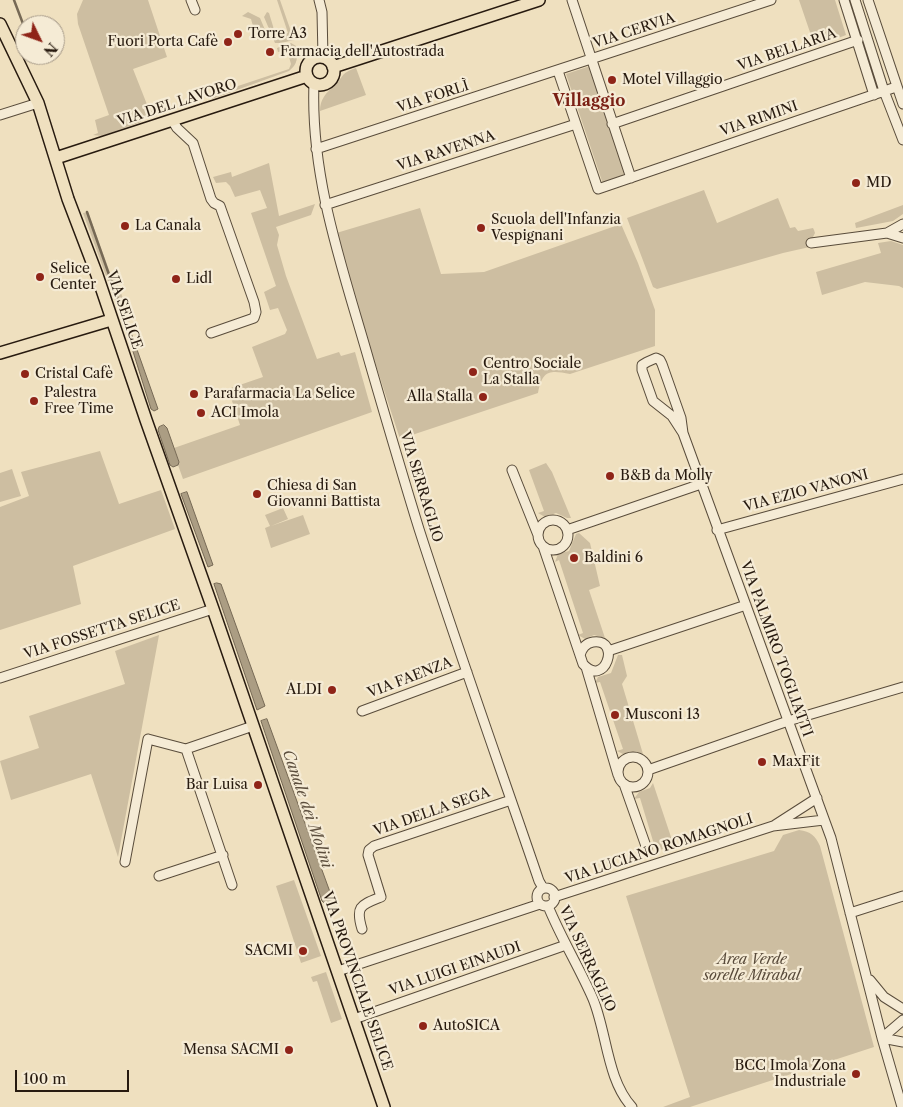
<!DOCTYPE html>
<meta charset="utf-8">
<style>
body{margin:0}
#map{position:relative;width:903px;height:1107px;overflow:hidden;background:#efe0bf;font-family:"Libre Caslon Text",serif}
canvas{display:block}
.north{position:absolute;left:15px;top:15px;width:50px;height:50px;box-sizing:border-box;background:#f5ebd5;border:1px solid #a39786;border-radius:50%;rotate:132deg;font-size:14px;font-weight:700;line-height:20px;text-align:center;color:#271a0f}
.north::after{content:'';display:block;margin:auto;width:18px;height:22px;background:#8f2418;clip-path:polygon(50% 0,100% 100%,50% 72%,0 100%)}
.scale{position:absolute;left:15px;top:1070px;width:114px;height:22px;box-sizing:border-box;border:2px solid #271a0f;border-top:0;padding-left:6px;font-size:15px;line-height:18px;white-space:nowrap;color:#271a0f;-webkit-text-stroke:4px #f5ebd5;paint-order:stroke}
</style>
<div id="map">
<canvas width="903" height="1107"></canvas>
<div class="north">N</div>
<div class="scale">100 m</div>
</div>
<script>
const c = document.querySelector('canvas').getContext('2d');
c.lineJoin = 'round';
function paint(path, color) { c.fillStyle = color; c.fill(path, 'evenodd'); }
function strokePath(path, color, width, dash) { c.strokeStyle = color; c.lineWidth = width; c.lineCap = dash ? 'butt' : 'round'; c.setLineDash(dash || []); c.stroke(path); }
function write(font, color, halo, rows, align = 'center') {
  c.font = font + ' "Libre Caslon Text",serif'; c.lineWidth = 4.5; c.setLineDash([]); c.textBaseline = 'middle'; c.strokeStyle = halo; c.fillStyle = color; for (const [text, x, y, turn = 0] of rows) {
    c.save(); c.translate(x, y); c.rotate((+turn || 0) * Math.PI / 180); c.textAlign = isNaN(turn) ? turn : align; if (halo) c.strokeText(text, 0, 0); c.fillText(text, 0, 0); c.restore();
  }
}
const green = new Path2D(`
 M83,0H148L167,57L133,69L148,107L154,114L141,120V122L102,136L93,135L98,133L95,120L109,115L78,24L77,14Z
 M277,0H280L294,40L281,43H275L264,17L267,12L269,13L276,36L288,33Z
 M799,0H835L846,35L815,47Z
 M248,12L260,18L268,37L257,40L251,19L242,16Z
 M291,43L296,46C298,57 298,64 289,71L212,99L211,95L289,69L291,64L287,50L278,52L277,48Z
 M590,66L626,176L603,184L566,74Z
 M356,68L366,95L320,111C320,99 326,93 334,86C345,76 339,74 356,68Z
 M269,163L279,216L315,204L311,215L276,227L279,235L277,245L286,276L317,359L339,352L341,356L355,352L372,412L183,479L178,465L179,461L174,448L240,425L228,389L263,377L252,347L285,334L287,330L278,308L270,310L264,292L276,286L251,213L267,208L260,190L235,197L230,186L226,182L216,183L213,177L231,172L232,177Z
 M704,190L717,223L778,198L790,228L795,227L798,231L813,228L814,230L815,233L813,237L814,246L783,253L657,289L653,287L627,218Z
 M903,205V214L893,221L856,228L855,223Z
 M420,208L441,274L484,272L621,224L638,263L655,310V346L570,374C550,370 542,370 538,393L400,439L333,234Z
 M88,212L112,278H115L124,301H126L127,303L121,307L117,306L83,213Z
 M891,241L903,245V288L899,286L865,282L822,295L816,272L881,253L878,243Z
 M100,451L119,504L161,490L175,529L73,566L81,604L0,630V507L29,496L21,472Z
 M546,463L552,472L571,518H567L556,513L545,517L538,513L544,511L529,470Z
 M12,469L21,496L0,502V473Z
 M283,508L288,519L271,526L303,515L310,534L271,548L265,528L270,526L265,515Z
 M579,533L590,543L600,586L589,590L605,638L594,635L585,639L578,635L583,633L559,560L555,562L558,554L569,551L576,534Z
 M159,635L118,857L91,774L11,800L0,761L39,748L29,716L125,684L115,651Z
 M618,655H622L627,676L622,684L643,754L634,752L625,755L617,751L623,749L600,682L595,683L598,677L611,673Z
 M653,783L674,846L656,851L640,798L634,799L639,792L650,788Z
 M799,830C811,832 815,835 820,846L874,1047L690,1107H663L690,1097L626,896L774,851L783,835Z
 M294,880L321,956L301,963L276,886Z
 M326,972L342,1019L331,1023L317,981L313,982L311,977Z`);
const water = new Path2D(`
 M129,327L158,409L154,411L151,409L126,329Z
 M164,425L167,428L179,462L178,465L173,467L170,465L158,430L159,427Z
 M187,492L213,565L208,567L181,494Z
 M217,583L221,584L265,706L257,710L214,584Z
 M267,719L334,903L327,906L322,901L261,721Z`);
const stream = new Path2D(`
 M14,0L25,29
 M87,212L119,303`);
const minor = new Path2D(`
 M191,0L195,10
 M319,0L322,12L323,57
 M572,0L631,178
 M844,0L874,95
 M855,0L884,91L903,140
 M868,0L903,104
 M558,71L598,189L896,87
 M314,83C310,180 344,272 370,364C386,419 402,474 419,529C457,647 499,764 539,881L543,888
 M0,115L38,103
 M172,120L177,128L193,143L211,199L214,203L220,206L254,302L256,312L254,318L211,333
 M612,124L858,40
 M316,149L771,0
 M325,205L576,124
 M887,233L903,238
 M811,243L887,233L903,224
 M683,433L681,418L662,364L660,360L656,358L647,362L642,365V370L653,401L672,416L683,433L831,838L882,1038L902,1107
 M512,470L538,535
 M538 535a15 15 0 1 1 30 0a15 15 0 1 1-30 0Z
 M567,530L701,484
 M717,530L903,479
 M543,546L583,664C605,689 622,638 593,642C586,643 582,648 580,655
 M608,651L746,605
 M586,667L618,775
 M0,678L213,609
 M362,711L467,672
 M186,749L232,885
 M618 772a15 15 0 1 1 30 0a15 15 0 1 1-30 0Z
 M648,770L788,721L903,687
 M624,784L647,849
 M775,825L817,798
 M125,862L148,739L186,749L253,726
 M159,876L223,855
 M537 897a9 9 0 1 1 18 0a9 9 0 1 1-18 0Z
 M554,897L773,826L824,820
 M548,906C561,938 579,967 593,999C607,1033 607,1080 632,1107
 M850,913L903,896
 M362,929C355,906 361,905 381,897L368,855L369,850L374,846L511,800
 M338,971L540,904
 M870,980L884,997L903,1009
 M354,1019L566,945
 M903,1020L882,1038L903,1042`);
const major = new Path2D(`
 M0,24L38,103L68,199L97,275L146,420L213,609L384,1107
 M306 71a14 14 0 1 1 28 0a14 14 0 1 1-28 0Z
 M333,67L539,0
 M56,158L307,76
 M0,353L111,320`);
const markers = [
 [238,34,5,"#8f2418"],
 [228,42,5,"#8f2418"],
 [270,52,5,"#8f2418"],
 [612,80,5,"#8f2418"],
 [856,183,5,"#8f2418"],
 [125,226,5,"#8f2418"],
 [481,228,5,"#8f2418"],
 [40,277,5,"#8f2418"],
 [176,279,5,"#8f2418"],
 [473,372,5,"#8f2418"],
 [25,374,5,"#8f2418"],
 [194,394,5,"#8f2418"],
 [483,397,5,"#8f2418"],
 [34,401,5,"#8f2418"],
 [201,413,5,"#8f2418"],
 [610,476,5,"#8f2418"],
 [257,494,5,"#8f2418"],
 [574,558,5,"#8f2418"],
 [332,690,5,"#8f2418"],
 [615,715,5,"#8f2418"],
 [762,762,5,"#8f2418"],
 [258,785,5,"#8f2418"],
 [303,951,5,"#8f2418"],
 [423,1026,5,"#8f2418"],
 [289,1050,5,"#8f2418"],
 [856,1074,5,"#8f2418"]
];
const streetNames = [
 ["VIA CERVIA",634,31,-18],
 ["VIA BELLARIA",787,50,-19],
 ["VIA FORLÌ",433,97,-18],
 ["VIA DEL LAVORO",177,103,-18],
 ["VIA RIMINI",759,119,-19],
 ["VIA RAVENNA",446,151,-18],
 ["VIA SELICE",124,310,71],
 ["VIA SERRAGLIO",421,487,73],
 ["VIA EZIO VANONI",806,491,-15],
 ["VIA FOSSETTA SELICE",102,630,-18],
 ["VIA PALMIRO TOGLIATTI",776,649,70],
 ["VIA FAENZA",410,678,-21],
 ["VIA DELLA SEGA",432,812,-19],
 ["VIA LUCIANO ROMAGNOLI",659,849,-18],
 ["VIA SERRAGLIO",587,959,65],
 ["VIA LUIGI EINAUDI",455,969,-19],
 ["VIA PROVINCIALE SELICE",357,981,71]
];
const poiNames = [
 ["Torre A3",248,34],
 ["Fuori Porta Cafè",218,42,"right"],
 ["Farmacia dell'Autostrada",280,52],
 ["Motel Villaggio",622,80],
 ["MD",866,183],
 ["Scuola dell'Infanzia",491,220],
 ["Vespignani",491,236],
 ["La Canala",135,226],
 ["Selice",50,269],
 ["Center",50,285],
 ["Lidl",186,279],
 ["Centro Sociale",483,364],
 ["La Stalla",483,380],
 ["Cristal Cafè",35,374],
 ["Palestra",44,393],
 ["Free Time",44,409],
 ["Parafarmacia La Selice",204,394],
 ["Alla Stalla",473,397,"right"],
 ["ACI Imola",211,413],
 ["B&B da Molly",620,476],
 ["Chiesa di San",267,486],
 ["Giovanni Battista",267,502],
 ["Baldini 6",584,558],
 ["ALDI",322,690,"right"],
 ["Musconi 13",625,715],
 ["MaxFit",772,762],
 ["Bar Luisa",248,785,"right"],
 ["SACMI",293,951,"right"],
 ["AutoSICA",433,1026],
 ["Mensa SACMI",279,1050,"right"],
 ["BCC Imola Zona",846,1066,"right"],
 ["Industriale",846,1082,"right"]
];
const parkNames = [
 ["Area Verde",752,960],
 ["sorelle Mirabal",752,976]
];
const waterNames = [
 ["Canale dei Molini",307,809,71]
];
const quarterNames = [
 ["Villaggio",589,101]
];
paint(green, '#cdbea1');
paint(water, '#ab9d83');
strokePath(water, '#766955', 1);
strokePath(stream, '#766955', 2.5);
strokePath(minor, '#594c3b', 11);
strokePath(major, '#271a0f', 14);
strokePath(minor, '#f5ebd5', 9);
strokePath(major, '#efe0bf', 11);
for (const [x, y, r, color] of markers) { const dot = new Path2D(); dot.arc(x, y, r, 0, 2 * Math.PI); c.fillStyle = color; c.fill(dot); strokePath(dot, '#f5ebd5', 2); }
write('14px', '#271a0f', '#f5ebd5', streetNames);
write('14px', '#271a0f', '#f5ebd5', poiNames, 'left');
write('italic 14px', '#594b3b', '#f5ebd5', parkNames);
write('italic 15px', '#5c4e3d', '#f5ebd5', waterNames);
write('bold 16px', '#7a1f14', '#f5ebd5', quarterNames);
</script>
